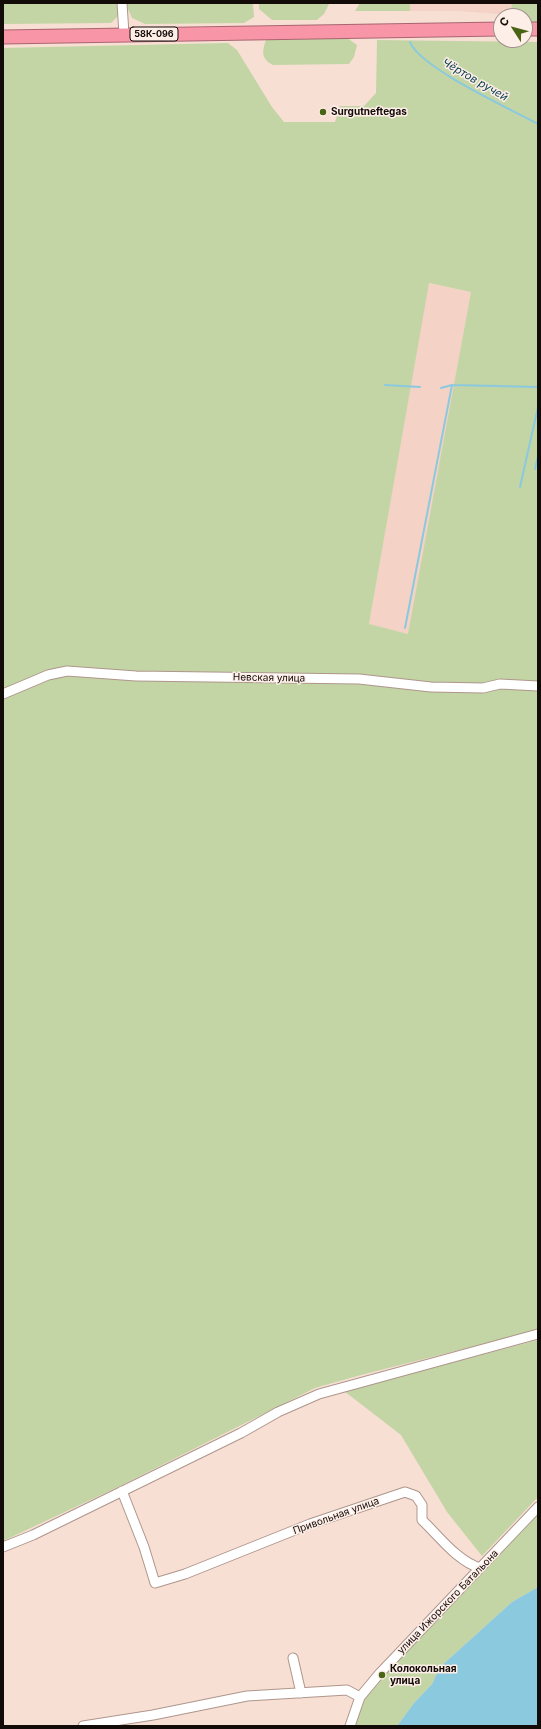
<!DOCTYPE html>
<meta charset="utf-8">
<style>
body{margin:0}
#map{position:relative;width:541px;height:1729px;overflow:hidden;background:#f8dfd4;font-family:Inter,sans-serif}
canvas{display:block}
.frame{position:absolute;inset:0;border:4px solid #130b08;pointer-events:none}
.north{position:absolute;left:493px;top:8px;width:40px;height:40px;box-sizing:border-box;background:#feeee8;border:1px solid #a0938e;border-radius:50%;rotate:306deg;font-size:11px;font-weight:700;line-height:16px;text-align:center;color:#130b08}
.north::after{content:'';display:block;margin:auto;width:14px;height:18px;background:#496415;clip-path:polygon(50% 0,100% 100%,50% 72%,0 100%)}
</style>
<div id="map">
<canvas width="541" height="1729"></canvas>
<div class="frame"></div>
<div class="north">С</div>
</div>
<script>
const c = document.querySelector('canvas').getContext('2d');
c.lineJoin = 'round';
function paint(path, color) { c.fillStyle = color; c.fill(path, 'evenodd'); }
function strokePath(path, color, width, dash) { c.strokeStyle = color; c.lineWidth = width; c.lineCap = dash ? 'butt' : 'round'; c.setLineDash(dash || []); c.stroke(path); }
function write(font, color, halo, rows, align = 'center') {
  c.font = font + ' Inter,sans-serif'; c.lineWidth = 3; c.setLineDash([]); c.textBaseline = 'middle'; c.strokeStyle = halo; c.fillStyle = color; for (const [text, x, y, turn = 0] of rows) {
    c.save(); c.translate(x, y); c.rotate((+turn || 0) * Math.PI / 180); c.textAlign = isNaN(turn) ? turn : align; if (halo) c.strokeText(text, 0, 0); c.fillText(text, 0, 0); c.restore();
  }
}
const built = new Path2D(`
 M410,3H512L510,15L459,11H410Z
 M428,283L471,292L409,634L369,625Z`);
const green = new Path2D(`
 M3,3H119L120,14L111,23L3,24Z
 M125,3H253L254,17L244,23L145,24L132,18Z
 M259,3H329V4L324,14L317,20H272L259,9Z
 M360,3H410V11H355Z
 M512,3H538V25H525V16H510Z
 M347,38L357,45L354,57L349,64L273,65C261,59 262,51 266,40Z
 M377,40L538,42V1330L361,1375L315,1388L118,1487L3,1541V48L228,43L237,50L272,107L284,122H335L340,106H364L376,93ZM429,283L471,292L408,634L369,624Z
 M538,1340V1497L482,1556L447,1512L401,1435L344,1391Z
 M538,1514V1587L512,1602L440,1667L432,1684L414,1703L397,1726H353L365,1699L391,1668Z`);
const water = new Path2D(`
 M538,1587V1726H397L414,1703L432,1684L440,1667L512,1602Z`);
const stream = new Path2D(`
 M410,42C420,68 511,109 538,124
 M385,385L420,387
 M441,388L452,385L538,387
 M535,469L538,456
 M520,487L538,407
 M405,628L452,385`);
const minor = new Path2D(`
 M122,3L124,34
 M3,694L48,675L67,671L136,676L359,679L431,687L483,688L500,684L538,686
 M122,1491L144,1547L155,1583L185,1574L310,1524L405,1492L416,1496L422,1505V1520C439,1536 457,1561 480,1568
 M3,1547L33,1535L241,1433L278,1412L319,1394L538,1334
 M293,1658L301,1693
 M83,1726L153,1715L247,1696L347,1690L360,1697
 M350,1726L360,1697L380,1673L538,1507`);
const highway = new Path2D(`
 M525,29H538
 M3,37L501,29`);
const markers = [
 [323,112,4,"#496415"],
 [382,1675,4,"#496415"]
];
const shields = [
 [154,34,48]
];
const shieldNames = [
 ["58К-096",154,34]
];
const poiNames = [
 ["Surgutneftegas",331,112],
 ["Колокольная",390,1669],
 ["улица",390,1681]
];
const streetNames = [
 ["Невская улица",269,678,1],
 ["Привольная улица",336,1516,-20],
 ["улица Ижорского Батальона",448,1602,-46]
];
const waterNames = [
 ["Чёртов ручей",475,80,30]
];
paint(built, '#f4d2c5');
paint(green, '#c3d5a5');
paint(water, '#8bc9df');
strokePath(stream, '#8bc9df', 2);
strokePath(minor, '#ae968c', 11);
strokePath(highway, '#a86570', 15);
strokePath(minor, '#fff', 9);
strokePath(highway, '#f896a8', 13);
for (const [x, y, r, color] of markers) { const dot = new Path2D(); dot.arc(x, y, r, 0, 2 * Math.PI); c.fillStyle = color; c.fill(dot); strokePath(dot, '#feeee8', 1.5); }
for (const [x, y, w] of shields) { const box = new Path2D(); box.roundRect(x - w / 2, y - 7, w, 14, 3); c.fillStyle = '#feeee8'; c.fill(box); strokePath(box, '#130b08', 1); }
write('bold 9px', '#130b08', null, shieldNames);
write('bold 10px', '#130b08', '#feeee8', poiNames, 'left');
write('10px', '#130b08', '#feeee8', streetNames);
write('italic 11px', '#094151', '#feeee8', waterNames);
</script>
